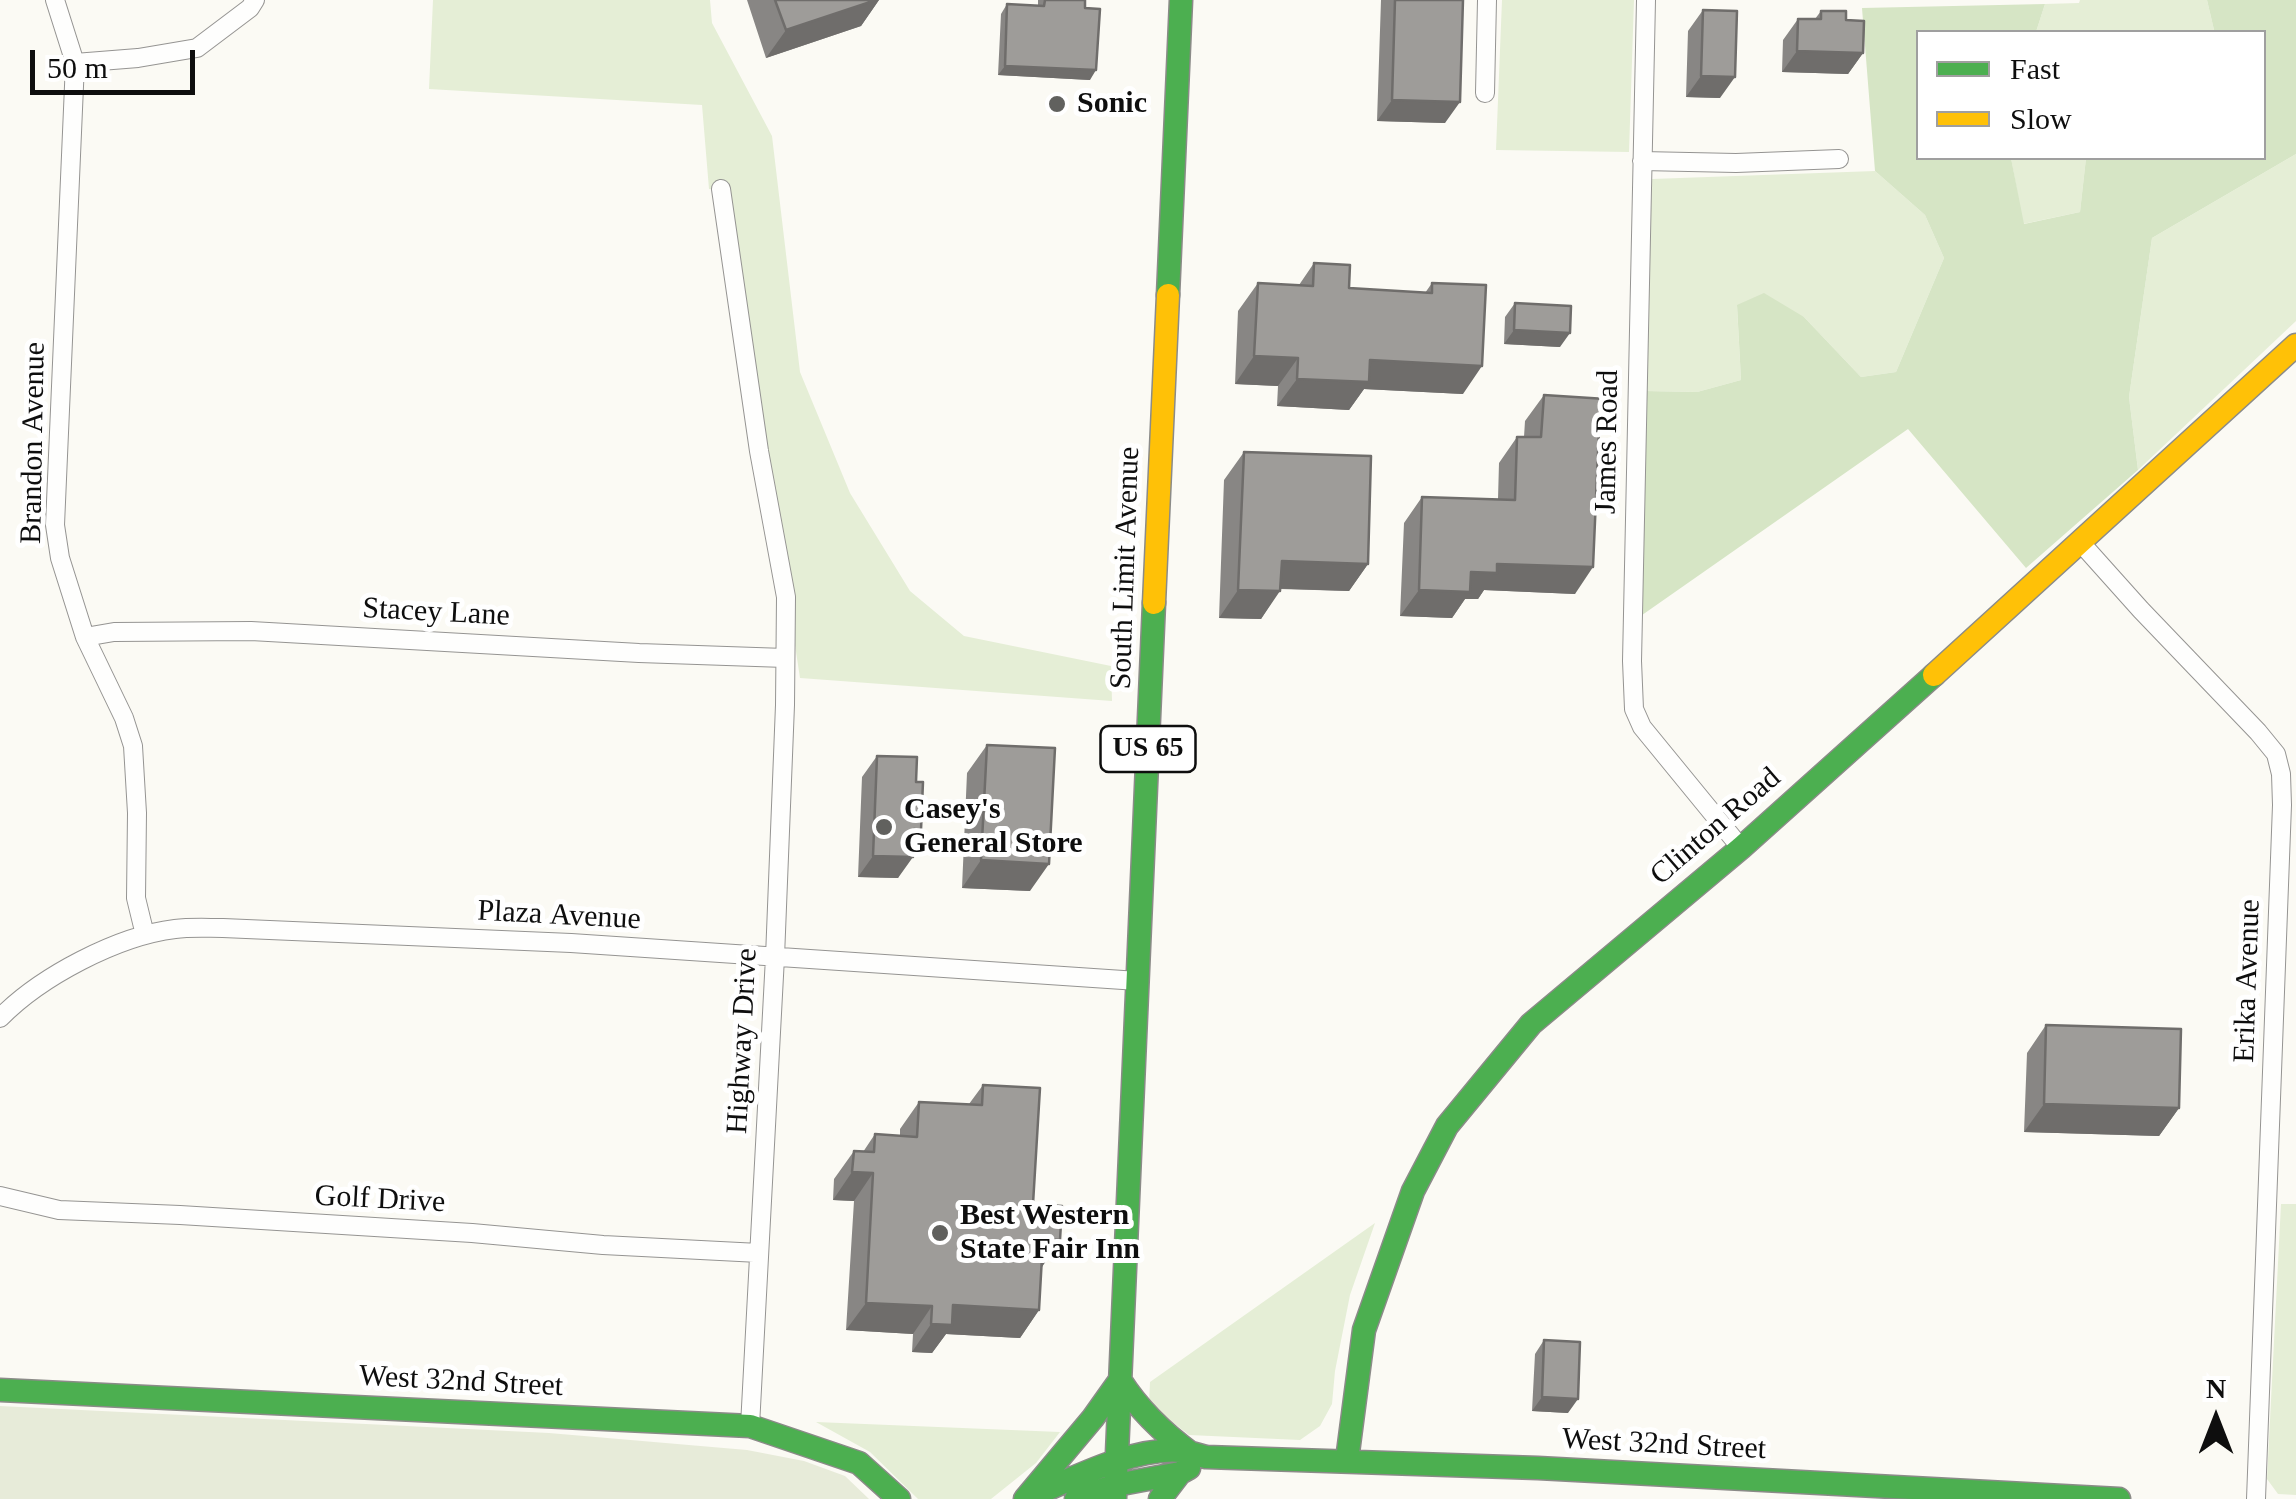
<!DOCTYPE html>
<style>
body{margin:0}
#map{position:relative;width:2296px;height:1499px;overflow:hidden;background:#fbfaf4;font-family:Georgia,serif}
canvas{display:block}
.legend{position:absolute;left:1916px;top:30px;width:350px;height:130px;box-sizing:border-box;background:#fff;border:2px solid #9f9f9f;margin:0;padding:12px 18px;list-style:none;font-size:30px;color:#0e0e0e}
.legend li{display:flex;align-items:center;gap:20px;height:50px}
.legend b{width:50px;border:2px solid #9f9f9f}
.north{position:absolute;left:2166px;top:1369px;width:100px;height:100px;-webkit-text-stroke:8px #fff;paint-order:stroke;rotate:0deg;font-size:28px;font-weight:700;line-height:40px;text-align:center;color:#0e0e0e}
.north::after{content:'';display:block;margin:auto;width:35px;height:45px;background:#0e0e0e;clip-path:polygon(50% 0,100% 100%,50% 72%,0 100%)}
.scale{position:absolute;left:30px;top:50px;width:165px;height:45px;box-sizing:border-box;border:5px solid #0e0e0e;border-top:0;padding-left:12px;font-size:30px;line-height:35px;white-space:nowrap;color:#0e0e0e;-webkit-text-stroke:8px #fff;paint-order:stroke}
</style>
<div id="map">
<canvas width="2296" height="1499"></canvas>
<ul class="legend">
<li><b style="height:12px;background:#4caf50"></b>Fast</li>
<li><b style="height:12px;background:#ffc107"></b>Slow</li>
</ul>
<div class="north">N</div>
<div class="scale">50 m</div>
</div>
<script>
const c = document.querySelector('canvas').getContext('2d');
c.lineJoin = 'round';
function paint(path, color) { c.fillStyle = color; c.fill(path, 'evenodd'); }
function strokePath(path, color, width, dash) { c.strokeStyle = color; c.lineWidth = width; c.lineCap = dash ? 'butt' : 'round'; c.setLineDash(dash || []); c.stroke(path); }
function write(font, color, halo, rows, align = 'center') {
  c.font = font + ' Georgia,serif'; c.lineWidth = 10; c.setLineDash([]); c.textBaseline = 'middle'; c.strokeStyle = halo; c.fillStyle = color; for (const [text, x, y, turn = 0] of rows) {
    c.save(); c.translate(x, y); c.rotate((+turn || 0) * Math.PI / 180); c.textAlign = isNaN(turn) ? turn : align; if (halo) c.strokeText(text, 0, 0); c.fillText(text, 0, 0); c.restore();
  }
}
const green = new Path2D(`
 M433,0H710L712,23L772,136L800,372L850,493L910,591L964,636L1111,666L1112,701L800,678L726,191L709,189L702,105L429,89Z
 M1502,0H1634L1629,152L1496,150Z
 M2080,0H2207L2214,30L2211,32H2036L2045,4L2079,3Z
 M2296,154V321L2138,470L2129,397L2152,238Z
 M2011,158H2086L2080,212L2023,224Z
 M1875,171L1925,215L1944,258L1896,372L1861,377L1804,317L1737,306L1741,380L1697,392L1645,391L1652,179Z
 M2281,1204H2296V1495L2278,1494L2267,1479Z
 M1375,1223L1350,1295L1335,1371L1332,1404L1320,1426L1300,1440L1189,1435L1149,1404L1150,1382Z
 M816,1422L1060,1432L1036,1463L991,1499H918L870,1452Z`);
const forest = new Path2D(`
 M2207,0H2296V154L2152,238L2129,397L2138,470L2026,568L1908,429L1635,620L1645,391L1697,392L1741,380L1737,305L1764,293L1804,317L1861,377L1896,372L1944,258L1925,215L1875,171L1862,8L2045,4L2036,32H1918V158H2011L2024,224L2080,212L2086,158H2264V32H2211L2214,30Z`);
const cemetery = new Path2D(`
 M0,1406L549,1433L747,1450L804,1461L845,1476L869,1499H0Z`);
const street = new Path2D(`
 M55,0L75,63L55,525L60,558L85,637L124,718L133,746L137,813L136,898L145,935
 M1646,0L1632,661L1634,709L1642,727L1741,848
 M75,63L138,58L197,48L250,8L255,0
 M1485,93L1487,0
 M1642,161L1736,163L1839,159
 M721,189L759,451L786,597L785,705L775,957L750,1426
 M2081,543L2141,610L2258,732L2276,754L2281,774L2282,805L2256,1499
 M85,637L114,632L251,631L639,653L785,658
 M0,1018C40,977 117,936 175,929C190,927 207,928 223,928L571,943L1138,981
 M0,1196L59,1210L180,1215L472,1233L603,1245L759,1253`);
const fast = new Path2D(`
 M1168,295L1181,0
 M0,1390L750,1426L859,1463L899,1499
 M1347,1460L1364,1330L1413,1191L1447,1126L1531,1024L1741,848L1934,675
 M1028,1498C1072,1479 1134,1446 1182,1451C1190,1452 1198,1455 1206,1457L1538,1468L2119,1499
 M1025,1499L1093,1418L1120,1380C1139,1410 1163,1433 1192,1454
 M1076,1499L1116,1485L1180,1473L1189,1468
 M1115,1499L1154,603
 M1160,1499L1180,1473`);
const slow = new Path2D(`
 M1154,603L1168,295
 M1934,675L2296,345`);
const wall = new Path2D(`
 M747,0H879L861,26L766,58Z
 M1038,0H1085L1090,80L998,75L1001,14L1007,4L1038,6Z
 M1381,0H1463L1445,123L1377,121Z
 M1703,10L1720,98L1686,97L1688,31Z
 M1821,11L1846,20L1863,53L1848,74L1782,72L1783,40L1798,19H1815Z
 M1314,263L1349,288L1425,293L1432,283L1463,394L1364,389L1349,410L1277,406L1278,386L1235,384L1238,311L1258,283L1299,285Z
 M1515,303L1560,347L1504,344L1505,317Z
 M1544,395L1604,430L1598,439L1575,594L1484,590L1478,599H1465L1452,618L1400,616L1404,523L1422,497L1498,499L1499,463L1517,437H1524L1525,421Z
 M1244,452L1368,564L1349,591L1280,589L1261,619L1219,618L1224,480Z
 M987,745L1030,891L962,888L967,773Z
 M877,756L916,782L921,830L914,840L898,878L858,877L862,777Z
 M2046,1025L2179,1108L2159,1136L2024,1132L2027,1053Z
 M983,1085L1033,1204L1060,1240L1042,1267L1039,1310L1020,1338L946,1334L932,1353L912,1352L913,1334L846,1330L854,1201L833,1200L834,1179L854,1151L863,1152L875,1134L900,1136V1129L919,1102L969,1104Z
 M1544,1340L1568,1413L1532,1411L1535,1354Z`);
const shadedWall = new Path2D(`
 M876,0H879L861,26L766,58L786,30Z
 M1797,51L1863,53L1848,74L1782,72Z
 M1005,66L1096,70L1090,80L998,75Z
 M1701,76L1735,77L1720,98L1686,97Z
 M1392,100L1460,102L1445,123L1377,121Z
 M1514,330L1570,333L1560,347L1504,344Z
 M1254,356L1298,358L1278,386L1235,384Z
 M1370,360L1482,366L1463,394L1364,389L1349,410L1277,406L1297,379Z
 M1282,561L1368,564L1349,591L1262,588Z
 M1497,564L1593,567L1575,594L1484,590L1478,599H1465L1452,618L1400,616L1419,590Z
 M1238,590L1280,591L1261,619L1219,618Z
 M873,856L913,857L898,878L858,877Z
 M981,860L1049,864L1030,891L962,888Z
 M2044,1104L2179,1108L2159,1136L2024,1132Z
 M852,1172L873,1173L854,1201L833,1200Z
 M1043,1239L1060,1240L1041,1268Z
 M866,1303L932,1306L913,1334L846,1330Z
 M953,1305L1039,1310L1020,1338L946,1334L932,1353L912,1352L931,1324Z
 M1542,1397L1578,1399L1568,1413L1532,1411Z`);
const building = new Path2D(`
 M775,0H876L786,30Z
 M1045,0H1085V8L1100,9L1096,70L1005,66L1007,4L1044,6Z
 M1395,0H1463L1460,102L1392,100Z
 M1703,10L1737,11L1735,77L1701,76Z
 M1821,11H1846V20L1864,21L1863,53L1797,51L1798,19H1821Z
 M1314,263L1350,265L1349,288L1432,293V283L1486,285L1482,366L1370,360L1369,382L1297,379L1298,358L1254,356L1258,283L1313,286Z
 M1515,303L1571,306L1570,333L1514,330Z
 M1544,395L1606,399L1604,430H1599L1593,567L1497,564V573L1471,572L1470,592L1419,590L1422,497L1515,500L1517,437H1541Z
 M1244,452L1371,456L1368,564L1282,561L1280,591L1238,590Z
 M987,745L1055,748L1049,864L981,860Z
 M877,756L917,757L916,782H923L921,830L914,829L913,857L873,856Z
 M2046,1025L2181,1029L2179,1108L2044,1104Z
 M983,1085L1040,1088L1033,1204L1062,1206L1060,1240L1043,1239L1039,1310L953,1305L952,1325L931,1324L932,1306L866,1303L873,1173L852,1172L854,1151L874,1152L875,1134L917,1137L919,1102L982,1105Z
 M1544,1340L1580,1342L1578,1399L1542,1397Z`);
const markers = [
 [1057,104,10,"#61615e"],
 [884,827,10,"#61615e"],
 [940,1233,10,"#61615e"]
];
const shields = [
 [1148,749,95]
];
const shieldNames = [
 ["US 65",1148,749]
];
const poiNames = [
 ["Sonic",1077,104],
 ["Casey's",904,810],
 ["General Store",904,844],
 ["Best Western",960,1216],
 ["State Fair Inn",960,1250]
];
const streetNames = [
 ["James Road",1608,442,-89],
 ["Brandon Avenue",34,443,-89],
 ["South Limit Avenue",1126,568,-88],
 ["Stacey Lane",436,613,3],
 ["Clinton Road",1716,827,-41],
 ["Plaza Avenue",559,916,3],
 ["Erika Avenue",2248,981,-88],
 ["Highway Drive",743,1041,-87],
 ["Golf Drive",380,1200,3],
 ["West 32nd Street",461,1382,3],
 ["West 32nd Street",1664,1445,3]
];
paint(green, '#e5eed6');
paint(forest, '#d6e5c5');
paint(cemetery, '#e7ebd9');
strokePath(street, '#959492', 20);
strokePath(fast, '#8b8b88', 25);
strokePath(slow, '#8b8b88', 25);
strokePath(street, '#fefefd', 18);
strokePath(fast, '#4caf50', 22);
strokePath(slow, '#ffc107', 22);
paint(wall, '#888684');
paint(shadedWall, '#6f6d6b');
paint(building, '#9e9c99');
strokePath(building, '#6f6d6b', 2.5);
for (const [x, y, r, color] of markers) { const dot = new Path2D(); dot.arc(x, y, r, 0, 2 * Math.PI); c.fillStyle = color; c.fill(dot); strokePath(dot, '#fff', 4); }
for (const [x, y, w] of shields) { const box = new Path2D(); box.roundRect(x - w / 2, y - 23, w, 46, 8); c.fillStyle = '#fff'; c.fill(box); strokePath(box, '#0e0e0e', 2.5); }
write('bold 28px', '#0e0e0e', null, shieldNames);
write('bold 30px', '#0e0e0e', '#fff', poiNames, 'left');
write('30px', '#0e0e0e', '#fff', streetNames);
</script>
